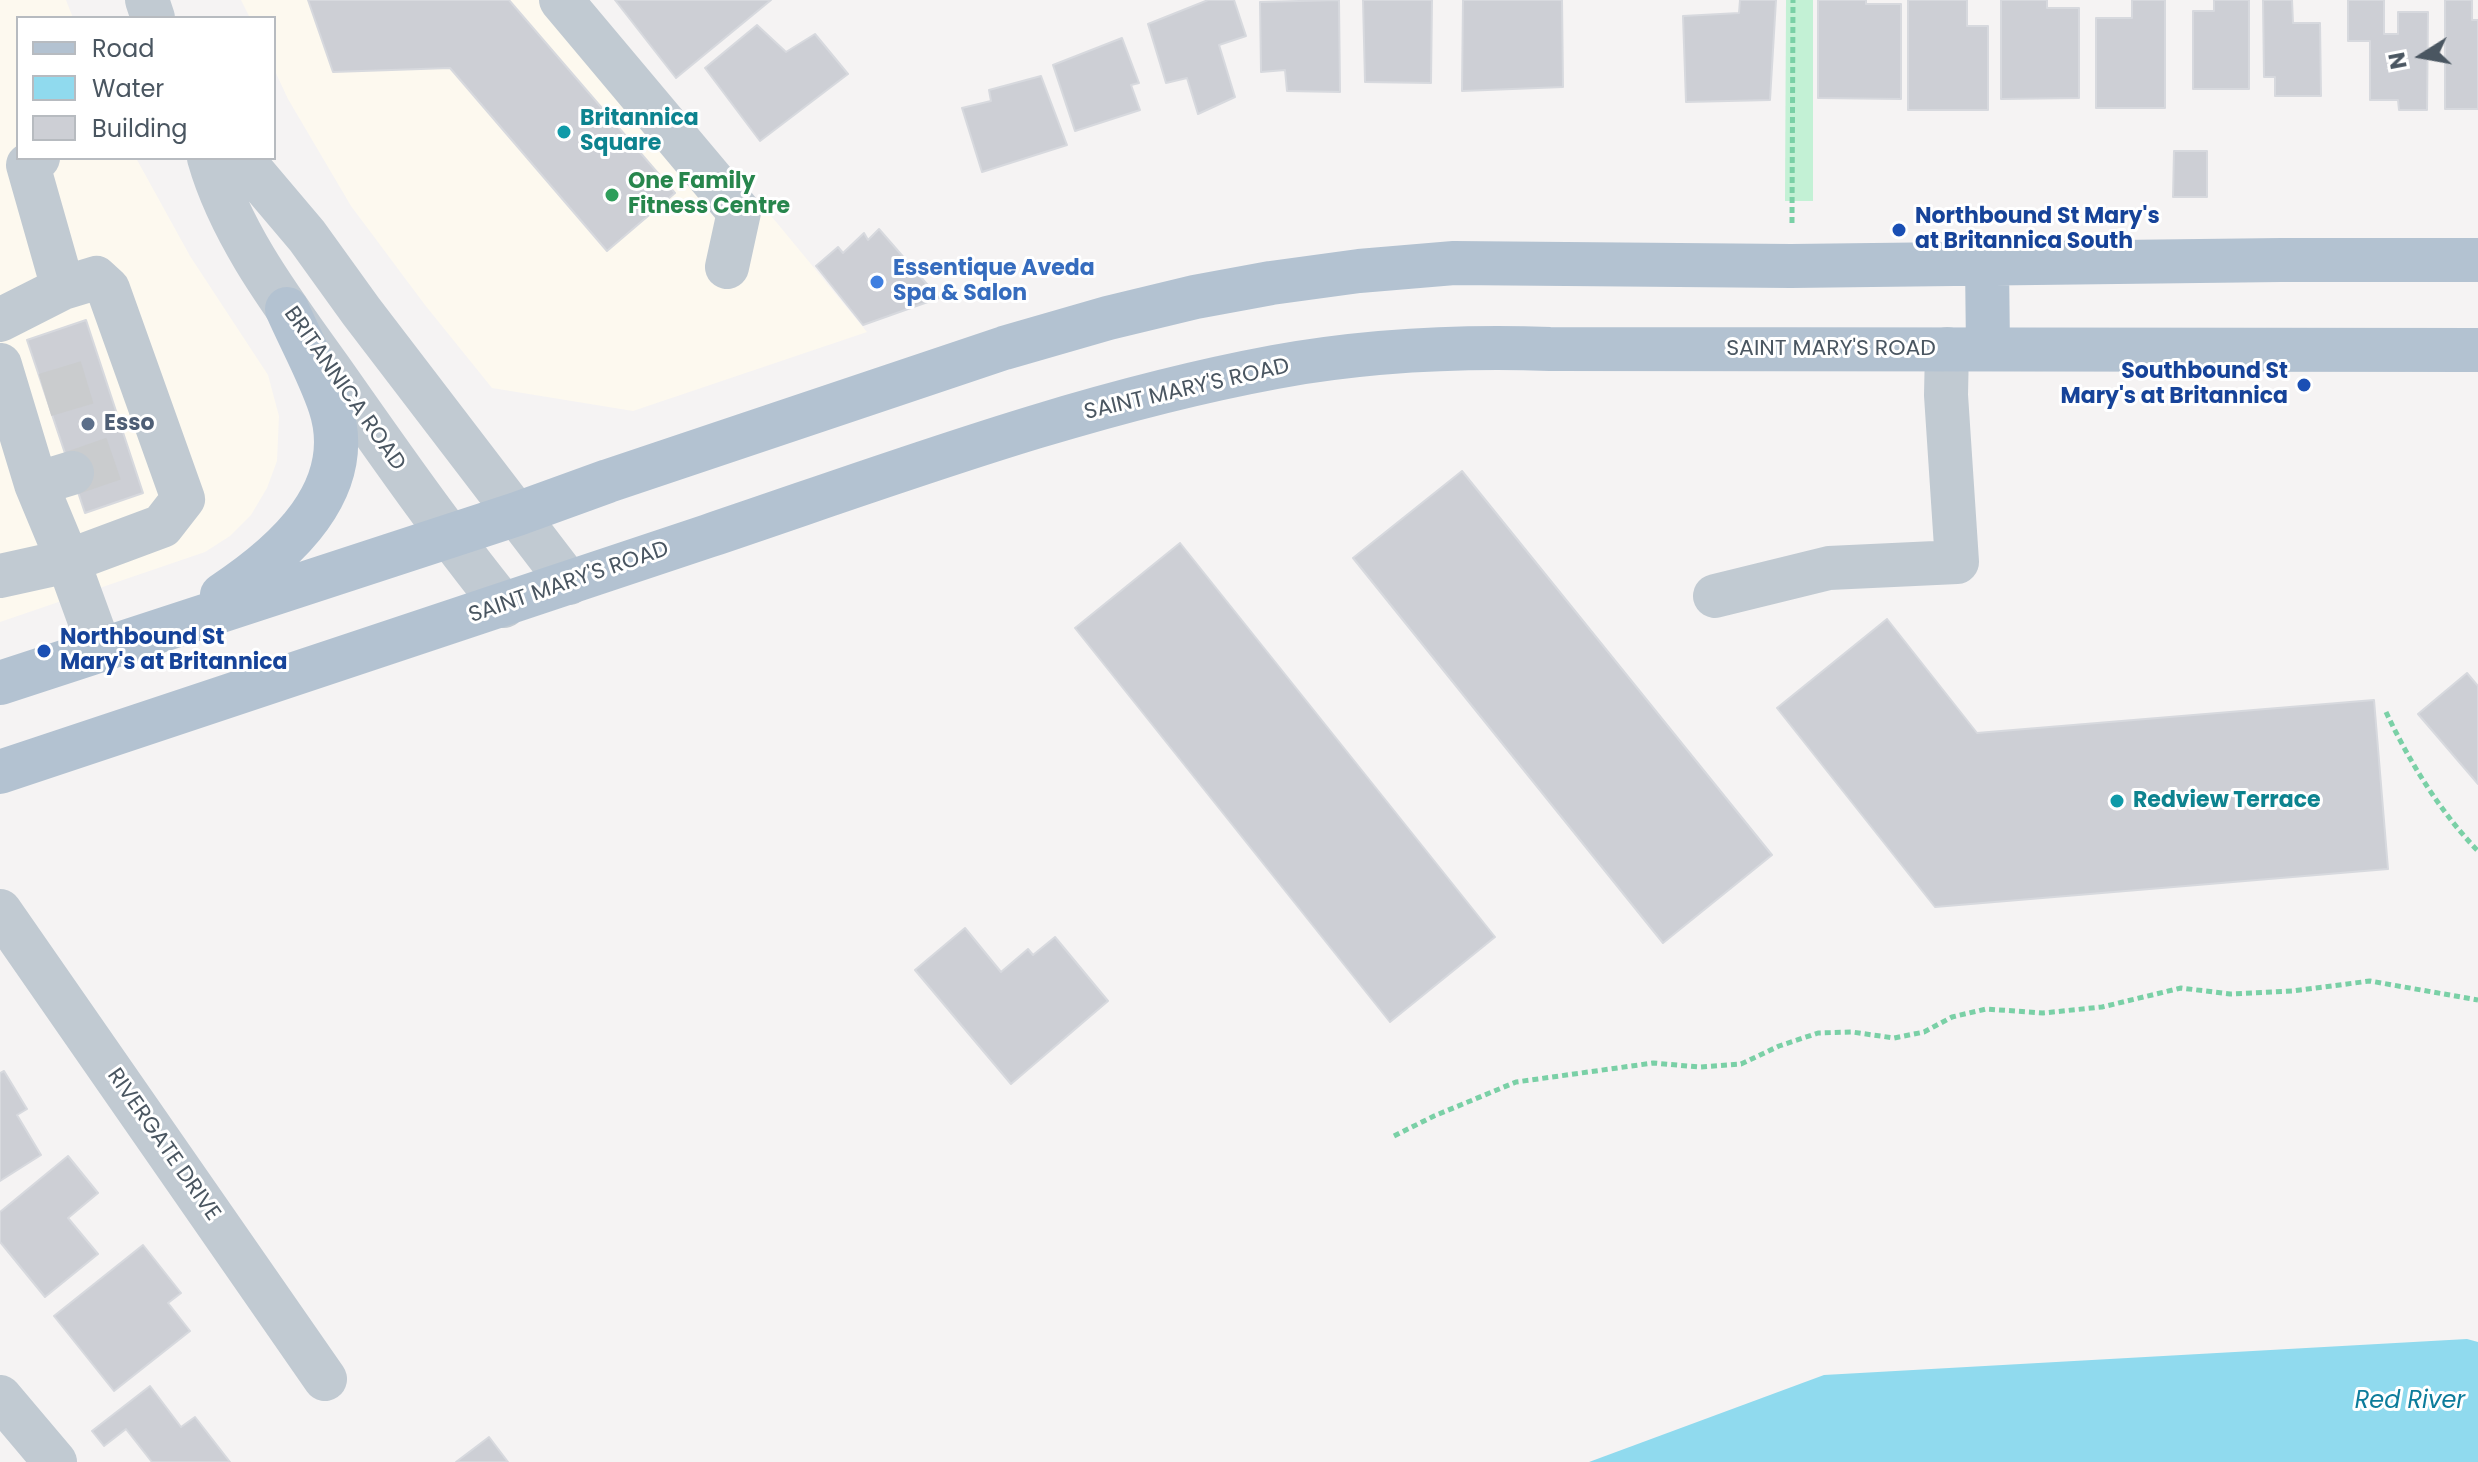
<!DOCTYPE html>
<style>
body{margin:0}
#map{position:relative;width:2478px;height:1462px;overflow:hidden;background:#f5f3f3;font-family:Poppins,sans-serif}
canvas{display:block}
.legend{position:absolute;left:16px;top:16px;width:260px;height:144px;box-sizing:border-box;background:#fff;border:2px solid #b7bbc0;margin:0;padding:10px 14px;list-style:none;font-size:24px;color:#4a5661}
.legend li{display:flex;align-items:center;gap:16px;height:40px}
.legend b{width:40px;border:2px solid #b7bbc0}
.north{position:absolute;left:2382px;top:16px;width:80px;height:80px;-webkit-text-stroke:6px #fff;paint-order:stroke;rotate:259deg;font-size:22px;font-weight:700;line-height:32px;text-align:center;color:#4a5661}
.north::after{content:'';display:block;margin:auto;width:28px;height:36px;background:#4a5661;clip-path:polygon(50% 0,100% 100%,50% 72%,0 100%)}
</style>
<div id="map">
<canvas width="2478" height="1462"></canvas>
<ul class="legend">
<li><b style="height:10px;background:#b3c2d1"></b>Road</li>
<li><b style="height:22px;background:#90daee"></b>Water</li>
<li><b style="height:22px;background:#cdcfd5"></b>Building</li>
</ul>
<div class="north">N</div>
</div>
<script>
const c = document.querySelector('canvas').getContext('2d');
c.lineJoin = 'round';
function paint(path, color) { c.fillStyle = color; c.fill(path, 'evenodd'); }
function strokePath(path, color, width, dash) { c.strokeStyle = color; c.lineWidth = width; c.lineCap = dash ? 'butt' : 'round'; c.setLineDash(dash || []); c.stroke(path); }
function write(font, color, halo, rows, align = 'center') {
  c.font = font + ' Poppins,sans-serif'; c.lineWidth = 6; c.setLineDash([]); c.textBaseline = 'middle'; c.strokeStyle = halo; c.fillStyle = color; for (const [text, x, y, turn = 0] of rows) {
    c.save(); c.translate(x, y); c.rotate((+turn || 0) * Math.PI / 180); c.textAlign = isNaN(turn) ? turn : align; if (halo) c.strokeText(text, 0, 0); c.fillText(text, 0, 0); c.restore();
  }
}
const commercial = new Path2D(`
 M0,0H66L73,18H18V158H136L190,256L268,375L279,416L277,461L267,488L251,515L230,536L205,552L0,622Z
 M241,0H582L777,223L867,332L633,411L492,388L425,305L351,206L288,99L274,69V18H250Z`);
const green = new Path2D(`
 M1786,0H1813V201H1785Z`);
const water = new Path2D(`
 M2467,1339L2478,1342V1462H1589L1824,1375Z`);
const building = new Path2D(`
 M308,0H509L675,193L607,251L450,68L333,72Z
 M615,0H771L676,78Z
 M1208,0H1234L1246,36L1219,45L1235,97L1198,114L1187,78L1166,83L1148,24Z
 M1339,0L1340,92L1287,91L1285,70L1261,72L1260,2Z
 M1363,0H1432L1431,83L1365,82Z
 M1463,0H1562L1563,87L1462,91Z
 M1740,0H1776L1770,100L1686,102L1683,16L1739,13Z
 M1818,0H1866V4H1901V99L1818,98Z
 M1908,0H1967V26H1988V110H1908Z
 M2001,0H2047V8H2079V98L2001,99Z
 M2132,0H2165V108H2096V18H2132Z
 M2214,0H2249V89H2193V11H2214Z
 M2263,0H2292L2293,23H2320L2321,96H2275V77H2264Z
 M2348,0H2384V34H2398V12H2428L2427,110H2399L2398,100H2370V41H2348Z
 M2445,0H2472V20H2478V109H2445Z
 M757,25L786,52L815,34L848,74L760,141L705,68Z
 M1122,38L1139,83L1131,85L1140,110L1075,131L1053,65Z
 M1041,76L1067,145L982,172L962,108L991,101L989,90Z
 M2174,151H2207V197H2173Z
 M879,229L939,298L863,325L816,266L838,247L843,253L864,233L868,240Z
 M86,320L143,493L85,513L27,340Z
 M1462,471L1772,855L1663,943L1353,558Z
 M1180,543L1495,937L1390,1022L1075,628Z
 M1887,619L1977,733L2374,700L2388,869L1935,907L1777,708Z
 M2467,673L2478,686V784L2418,714Z
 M965,928L1001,972L1028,949L1033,955L1055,937L1108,1001L1011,1084L915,970Z
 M4,1071L27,1109L17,1115L41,1155L0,1181V1073Z
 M68,1156L98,1193L68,1218L98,1254L45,1297L0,1242V1212Z
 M143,1245L181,1293L168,1303L190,1331L114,1391L54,1316Z
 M150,1386L181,1427L195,1417L230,1462H152L126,1429L104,1446L92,1431Z
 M489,1437L508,1462H456Z`);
const minorTunnel = new Path2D(`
 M45,395L105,377
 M72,473L130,453`);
const path = new Path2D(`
 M1792,223L1793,0
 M2386,712C2409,761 2440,812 2478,851
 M1394,1136L1434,1116L1516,1082L1653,1063L1700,1067L1741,1064L1779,1046L1818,1033L1852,1032L1894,1038L1924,1032L1952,1017L1986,1009L2043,1013L2102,1007L2181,988L2230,994L2292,991L2370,981L2478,1000`);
const minor = new Path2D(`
 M147,0L153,18
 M561,0L739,212L727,267
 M209,158C232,239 289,311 337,379C391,456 445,533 504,606
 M241,158L307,236L361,311L569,583
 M63,288L96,278L108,289L183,499L162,526L68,561L100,649
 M0,320L63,288L28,165L38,158
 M0,365L36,484L68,561L0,576
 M36,484L72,473
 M1715,596L1829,568L1957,562L1946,395L1947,349
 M0,911L325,1379
 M0,1397L55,1462`);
const major = new Path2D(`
 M1987,263L1988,349
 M222,595C284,554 358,490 330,406C319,373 301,341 287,309
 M0,683L517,514L608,481L1004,348L1108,318L1195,297L1271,283L1359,271L1454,263L1791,266L2281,260H2478
 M0,772C236,693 472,615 708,536C895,473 1081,403 1275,367C1363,351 1461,346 1550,349L2478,350`);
const markers = [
 [564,132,8,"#0f9aa8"],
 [612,195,8,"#2e9e5b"],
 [1899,230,8,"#1a4fb4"],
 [877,282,8,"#3f7fe0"],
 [2304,385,8,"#1a4fb4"],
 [88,424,8,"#5c6f8a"],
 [44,651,8,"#1a4fb4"],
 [2117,801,8,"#0f9aa8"]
];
const cultureNames = [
 ["Britannica",580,119],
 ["Square",580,144],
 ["Redview Terrace",2133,801]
];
const leisureNames = [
 ["One Family",628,182],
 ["Fitness Centre",628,207]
];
const transitNames = [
 ["Northbound St Mary's",1915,217],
 ["at Britannica South",1915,242],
 ["Southbound St",2288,372,"right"],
 ["Mary's at Britannica",2288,397,"right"],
 ["Northbound St",60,638],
 ["Mary's at Britannica",60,663]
];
const shopNames = [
 ["Essentique Aveda",893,269],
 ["Spa & Salon",893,294]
];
const streetNames = [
 ["SAINT MARY'S ROAD",1831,349],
 ["BRITANNICA ROAD",344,389,55],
 ["SAINT MARY'S ROAD",1187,390,-13],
 ["SAINT MARY'S ROAD",569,583,-19],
 ["RIVERGATE DRIVE",163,1145,55]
];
const serviceNames = [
 ["Esso",104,424]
];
const waterNames = [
 ["Red River",2410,1402]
];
paint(commercial, '#fdf9ef');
paint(green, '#c3f1d5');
paint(water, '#90daee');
paint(building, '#cdcfd5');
strokePath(building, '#d7d9de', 2);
strokePath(minorTunnel, '#caccce', 44, [44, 22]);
strokePath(path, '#7ad0a6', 5, [6, 4]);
strokePath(minor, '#c1cad2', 44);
strokePath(major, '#b3c2d1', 44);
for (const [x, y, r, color] of markers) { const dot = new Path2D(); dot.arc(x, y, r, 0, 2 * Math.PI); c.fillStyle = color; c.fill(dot); strokePath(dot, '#fff', 3); }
write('bold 22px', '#0d838f', '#fff', cultureNames, 'left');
write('bold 22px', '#27864d', '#fff', leisureNames, 'left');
write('bold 22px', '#164399', '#fff', transitNames, 'left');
write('bold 22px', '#366cbe', '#fff', shopNames, 'left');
write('22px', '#4a5661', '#fff', streetNames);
write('bold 22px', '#4e5e75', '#fff', serviceNames, 'left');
write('italic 24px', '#0c7c9b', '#fff', waterNames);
</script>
